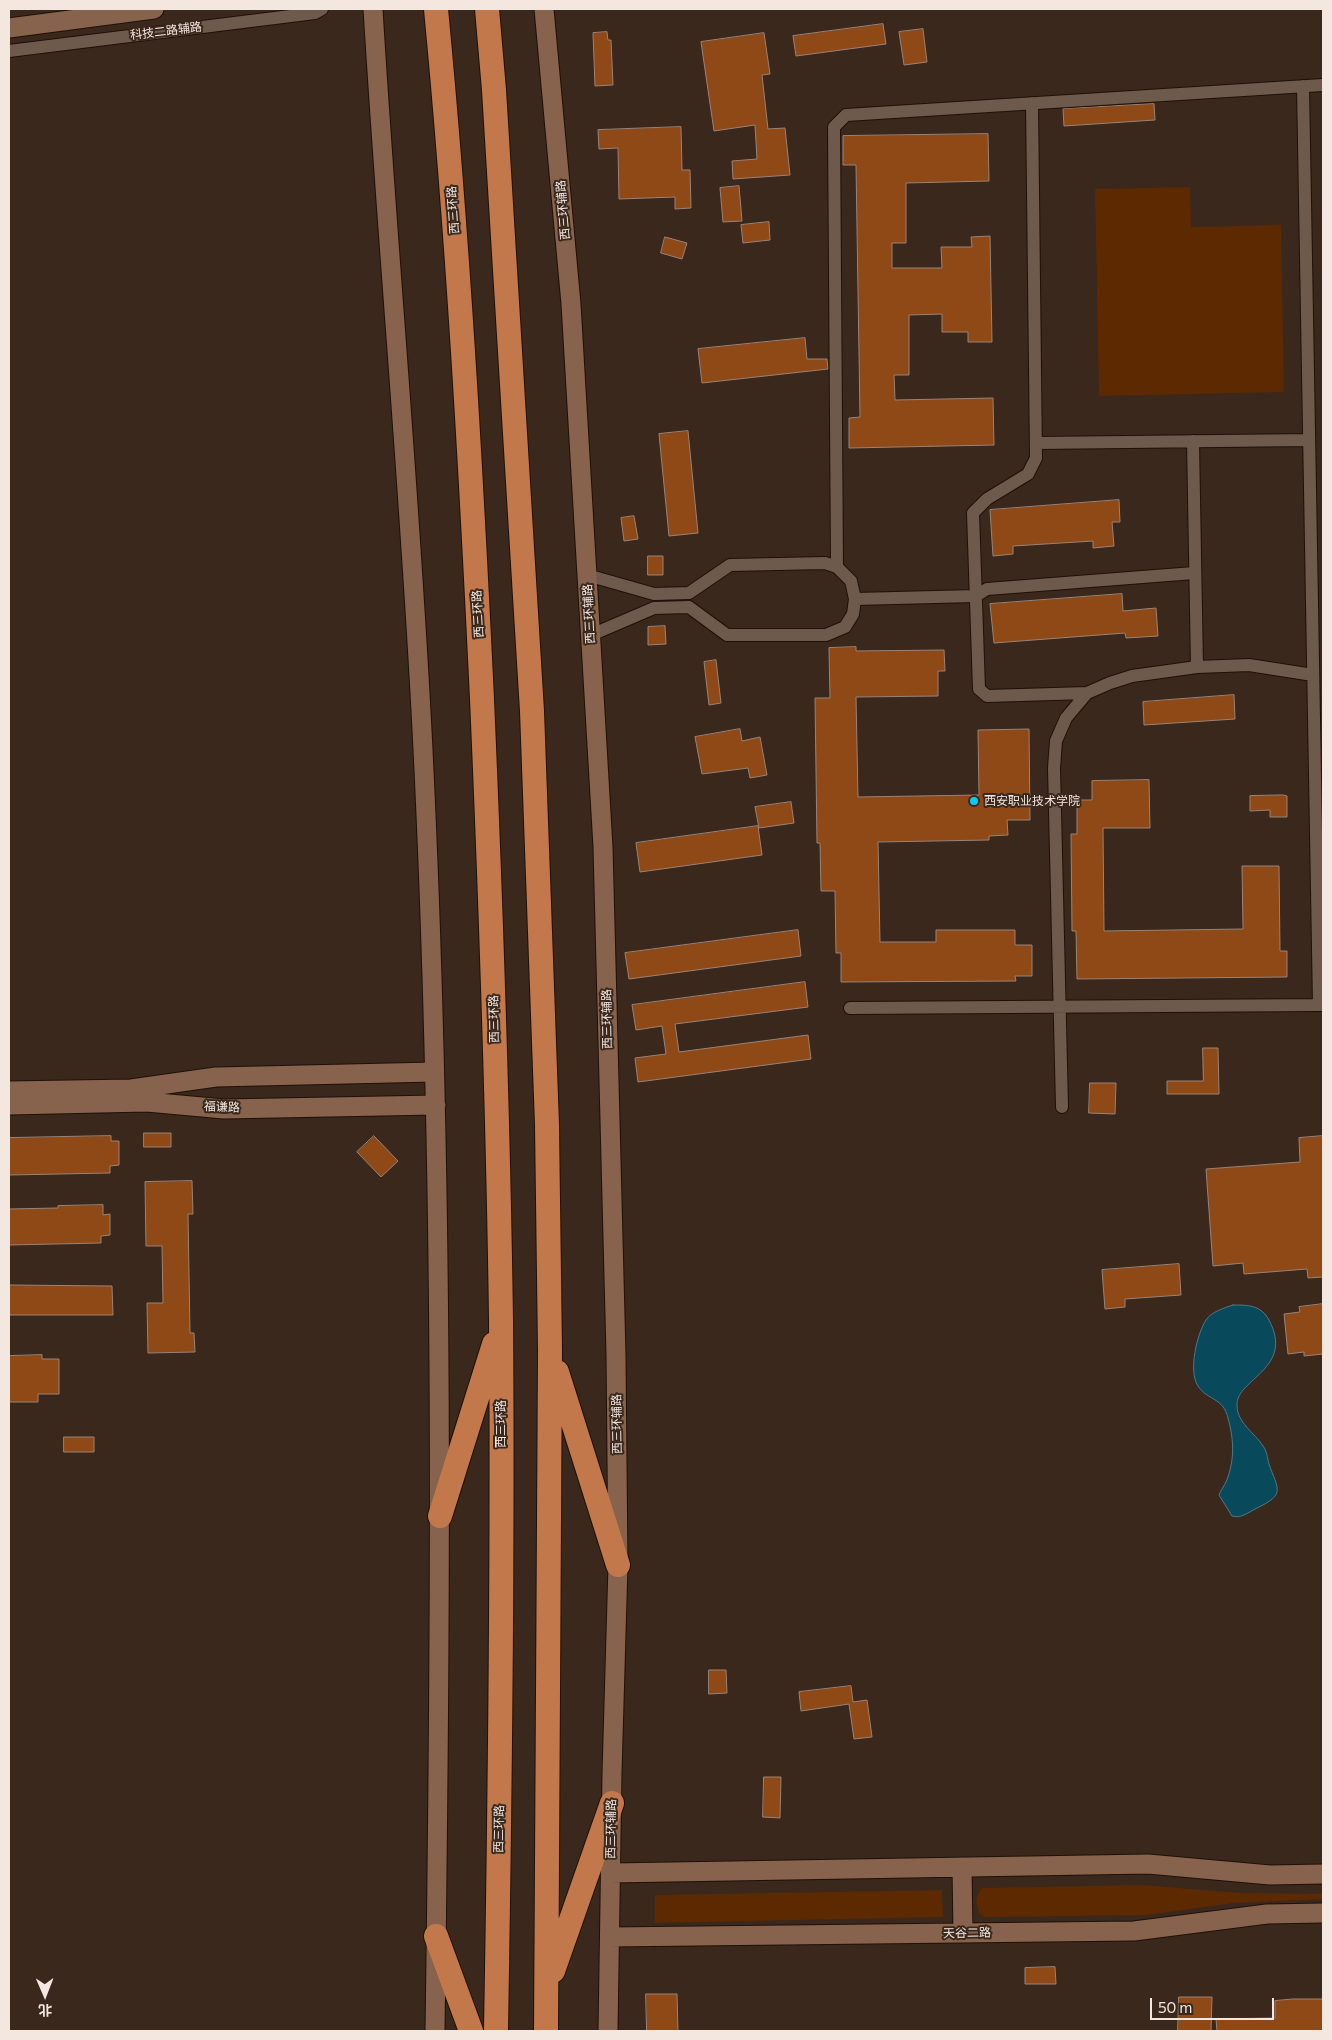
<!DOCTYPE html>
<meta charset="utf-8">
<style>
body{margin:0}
#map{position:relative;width:1332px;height:2040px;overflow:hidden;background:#3a281d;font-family:Commissioner,"Noto Sans SC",sans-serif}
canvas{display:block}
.frame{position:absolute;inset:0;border:10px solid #f3e7e0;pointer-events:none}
.north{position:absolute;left:20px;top:1970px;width:50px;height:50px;-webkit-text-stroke:4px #3a281d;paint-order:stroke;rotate:179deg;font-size:14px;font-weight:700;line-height:20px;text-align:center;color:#f3e7e0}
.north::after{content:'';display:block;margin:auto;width:18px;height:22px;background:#f3e7e0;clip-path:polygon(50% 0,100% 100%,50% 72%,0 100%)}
.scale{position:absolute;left:1150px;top:1998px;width:124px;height:22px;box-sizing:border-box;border:2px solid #f3e7e0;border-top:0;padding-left:6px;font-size:15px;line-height:18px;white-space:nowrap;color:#f3e7e0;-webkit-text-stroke:4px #3a281d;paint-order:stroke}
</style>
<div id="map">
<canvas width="1332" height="2040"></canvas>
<div class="frame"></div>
<div class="north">北</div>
<div class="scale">50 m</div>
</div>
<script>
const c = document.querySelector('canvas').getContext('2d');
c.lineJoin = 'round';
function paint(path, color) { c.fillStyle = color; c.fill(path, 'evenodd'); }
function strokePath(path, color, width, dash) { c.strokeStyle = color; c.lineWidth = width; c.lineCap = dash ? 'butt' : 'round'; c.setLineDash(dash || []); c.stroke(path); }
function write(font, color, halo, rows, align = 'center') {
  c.font = font + ' Commissioner,"Noto Sans SC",sans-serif'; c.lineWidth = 4; c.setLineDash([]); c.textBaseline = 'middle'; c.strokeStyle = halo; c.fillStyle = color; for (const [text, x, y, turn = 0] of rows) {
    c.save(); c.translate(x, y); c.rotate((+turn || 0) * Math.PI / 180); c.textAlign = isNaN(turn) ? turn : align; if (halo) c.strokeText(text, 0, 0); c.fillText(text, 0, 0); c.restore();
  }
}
const green = new Path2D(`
 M1190,187L1191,227L1281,225L1284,392L1099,396L1095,189Z
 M1142,1885L1240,1893L1323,1894V1899L1234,1903L1147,1915L1001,1917H985L980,1914C975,1905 975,1896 982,1888Z
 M942,1890L943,1917L655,1923V1895Z`);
const water = new Path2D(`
 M1233,1305C1248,1305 1261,1305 1269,1320C1295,1369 1236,1379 1237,1405C1237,1423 1254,1432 1263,1446C1267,1451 1267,1457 1269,1464C1278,1490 1286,1494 1257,1508C1249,1512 1241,1519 1232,1516L1219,1495C1221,1490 1224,1486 1226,1482C1235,1460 1234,1440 1228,1418C1223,1397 1208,1401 1198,1386C1188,1371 1197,1334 1206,1320C1211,1312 1224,1308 1233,1305Z`);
const building = new Path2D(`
 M883,24L886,44L796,56L793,36Z
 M923,29L927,62L904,65L899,32Z
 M607,32L608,40H611L613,85L595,86L593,33Z
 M764,33L770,74L762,75L768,129L785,128L790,175L733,179L732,161L757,159L755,125L714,131L701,42Z
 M1154,104L1155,120L1064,126L1063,109Z
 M681,127L682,170H690L691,208L675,209V197L619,199L618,148L599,149L598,130Z
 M988,134L989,181L906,183V243H892V268H942L941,247H972L971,237L990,236L992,342H968V332H942V314L909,315V375H894L895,400L993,398L994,445L849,448V418L860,417L856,165H843V136Z
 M739,186L742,221L723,222L720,188Z
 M769,222L770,240L743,243L741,225Z
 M665,237L687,243L682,259L661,253Z
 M805,338L807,359H827L828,369L702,383L698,349Z
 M688,431L698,533L669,536L659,434Z
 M1119,500L1120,522H1112L1114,546L1093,548V541L1013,546V554L993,556L990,510Z
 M634,516L638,539L624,541L621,518Z
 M648,556H663V575H648Z
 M1122,594L1123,611L1156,608L1158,636L1126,638L1125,633L994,643L990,604Z
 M665,626L666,644L648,645V627Z
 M856,647V651L944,650L945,671H938V696L856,697L858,797L979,795L978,730L1029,729L1030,820H1007L1008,835L989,836V840L878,842L880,942H936V930H1015V945H1032V976H1015L1016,981L841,982V953H836L835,891H821L820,843H817L815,698H830L829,648Z
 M716,660L721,703L709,705L704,662Z
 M1234,695L1235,719L1144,725L1143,702Z
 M740,729L742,741L760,737L767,775L750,778L748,768L702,774L695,737Z
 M1149,780L1150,828H1103L1104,931L1243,929L1242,866H1279L1280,951H1287V977L1077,979L1076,931H1072L1071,834H1077V800H1092V781Z
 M1283,795L1287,796V817H1270V810L1250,811V796Z
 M791,802L794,823L759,828L755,807Z
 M758,826L762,855L640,872L636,843Z
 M798,930L801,956L629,979L625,953Z
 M805,982L808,1007L675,1024L679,1052L808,1035L811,1059L638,1082L635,1058L666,1054L662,1026L636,1030L632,1005Z
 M1203,1048H1218L1219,1094H1167V1081H1203Z
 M1090,1083H1116L1115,1114L1089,1113Z
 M144,1133H171V1147H144Z
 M111,1136V1141H119V1165L110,1166V1173L9,1175V1138Z
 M374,1136L398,1161L381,1177L357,1152Z
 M1323,1136V1277L1308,1278L1307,1269L1244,1274L1243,1263L1213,1266L1206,1169L1300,1162L1299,1138Z
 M192,1181L193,1214H188L190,1333H194L195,1352L148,1353L147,1303H163L162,1246H146L145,1182Z
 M103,1205V1215L110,1214V1235L101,1236V1243L9,1245V1209L58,1208V1206Z
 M1179,1264L1181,1295L1125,1299V1307L1105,1309L1102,1270Z
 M9,1285L112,1286L113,1315H9Z
 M1323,1304V1354L1304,1356V1352L1288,1354L1284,1314L1300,1312L1299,1307Z
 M42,1355V1359H59V1394H38V1402H9V1356Z
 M64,1437H94V1452H64Z
 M709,1670H726L727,1693L709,1694Z
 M851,1686L853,1702L867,1700L872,1737L854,1739L849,1704L801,1711L799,1692Z
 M764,1777H781L780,1818L763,1817Z
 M1055,1967L1056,1984H1025V1968Z
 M646,1994H677L678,2031H647Z
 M1179,1997H1212L1211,2031H1178Z
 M1293,1999H1323V2031H1217L1216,2019L1275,2018V2001Z`);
const street = new Path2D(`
 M9,51L315,13L322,9
 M1303,86L1319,1005
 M1032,103L1036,458L1028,474L987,499L973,513L979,689L987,696L1087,693
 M1193,441L1197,667
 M1036,443L1309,440
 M837,567L834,127L846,115L1323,85
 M587,575L654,594L689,593L730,565L825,563L837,567L851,581L855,599L853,614L845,627L826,635H727L689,607L654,608L591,635
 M855,599L976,596L987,589L1194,573
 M850,1008L1323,1005
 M1062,1107L1054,768L1056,741L1066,718L1087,693L1110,683L1132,676L1197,667L1249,665L1313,675`);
const secondary = new Path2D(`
 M373,9C388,256 411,502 423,750C444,1176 441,1604 435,2031
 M544,9L571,304L603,847L616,1355L618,1565L612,1773L608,2031
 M9,28L154,9
 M9,1091L131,1089L216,1077L434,1072
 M9,1105L147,1102L224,1109L436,1105
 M962,1867L963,1933
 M611,1873L1148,1864L1270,1875L1323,1874
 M610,1937L1134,1931L1267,1914L1323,1913`);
const highway = new Path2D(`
 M436,9C458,238 471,469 482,699C491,906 498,1112 501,1319C503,1556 500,1794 496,2031
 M487,9L494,90L532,711L547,1125L550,1351L546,2031
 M557,1372L618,1565
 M440,1516L494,1344
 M436,1936L471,2031
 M553,1971L612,1803`);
const markers = [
 [974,801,5,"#09cafa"]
];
const streetNames = [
 ["科技二路辅路",166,31,-7],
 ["西三环路",453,210,-94],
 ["西三环辅路",563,210,-95],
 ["西三环路",478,614,-93],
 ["西三环辅路",589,614,-93],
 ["西三环路",494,1019,-91],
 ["西三环辅路",607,1019,-91],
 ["福谦路",222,1107,2],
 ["西三环路",501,1424,-90],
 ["西三环辅路",617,1424,-91],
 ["西三环路",499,1829,-89],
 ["西三环辅路",611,1829,-89],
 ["天谷二路",967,1933,-1]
];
const poiNames = [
 ["西安职业技术学院",984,801]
];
paint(green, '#5c2901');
paint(water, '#084a5c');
strokePath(water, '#4e7984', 1);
paint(building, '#8f4917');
strokePath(building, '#998377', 1);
strokePath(street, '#201007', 14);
strokePath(secondary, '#201007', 21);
strokePath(highway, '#201007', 26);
strokePath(street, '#6e594d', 12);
strokePath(secondary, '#87624c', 19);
strokePath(highway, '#c2784a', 24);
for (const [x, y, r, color] of markers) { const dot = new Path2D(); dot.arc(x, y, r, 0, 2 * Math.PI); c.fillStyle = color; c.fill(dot); strokePath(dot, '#3a281d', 2); }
write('12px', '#f3e7e0', '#3a281d', streetNames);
write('12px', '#f3e7e0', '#3a281d', poiNames, 'left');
</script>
